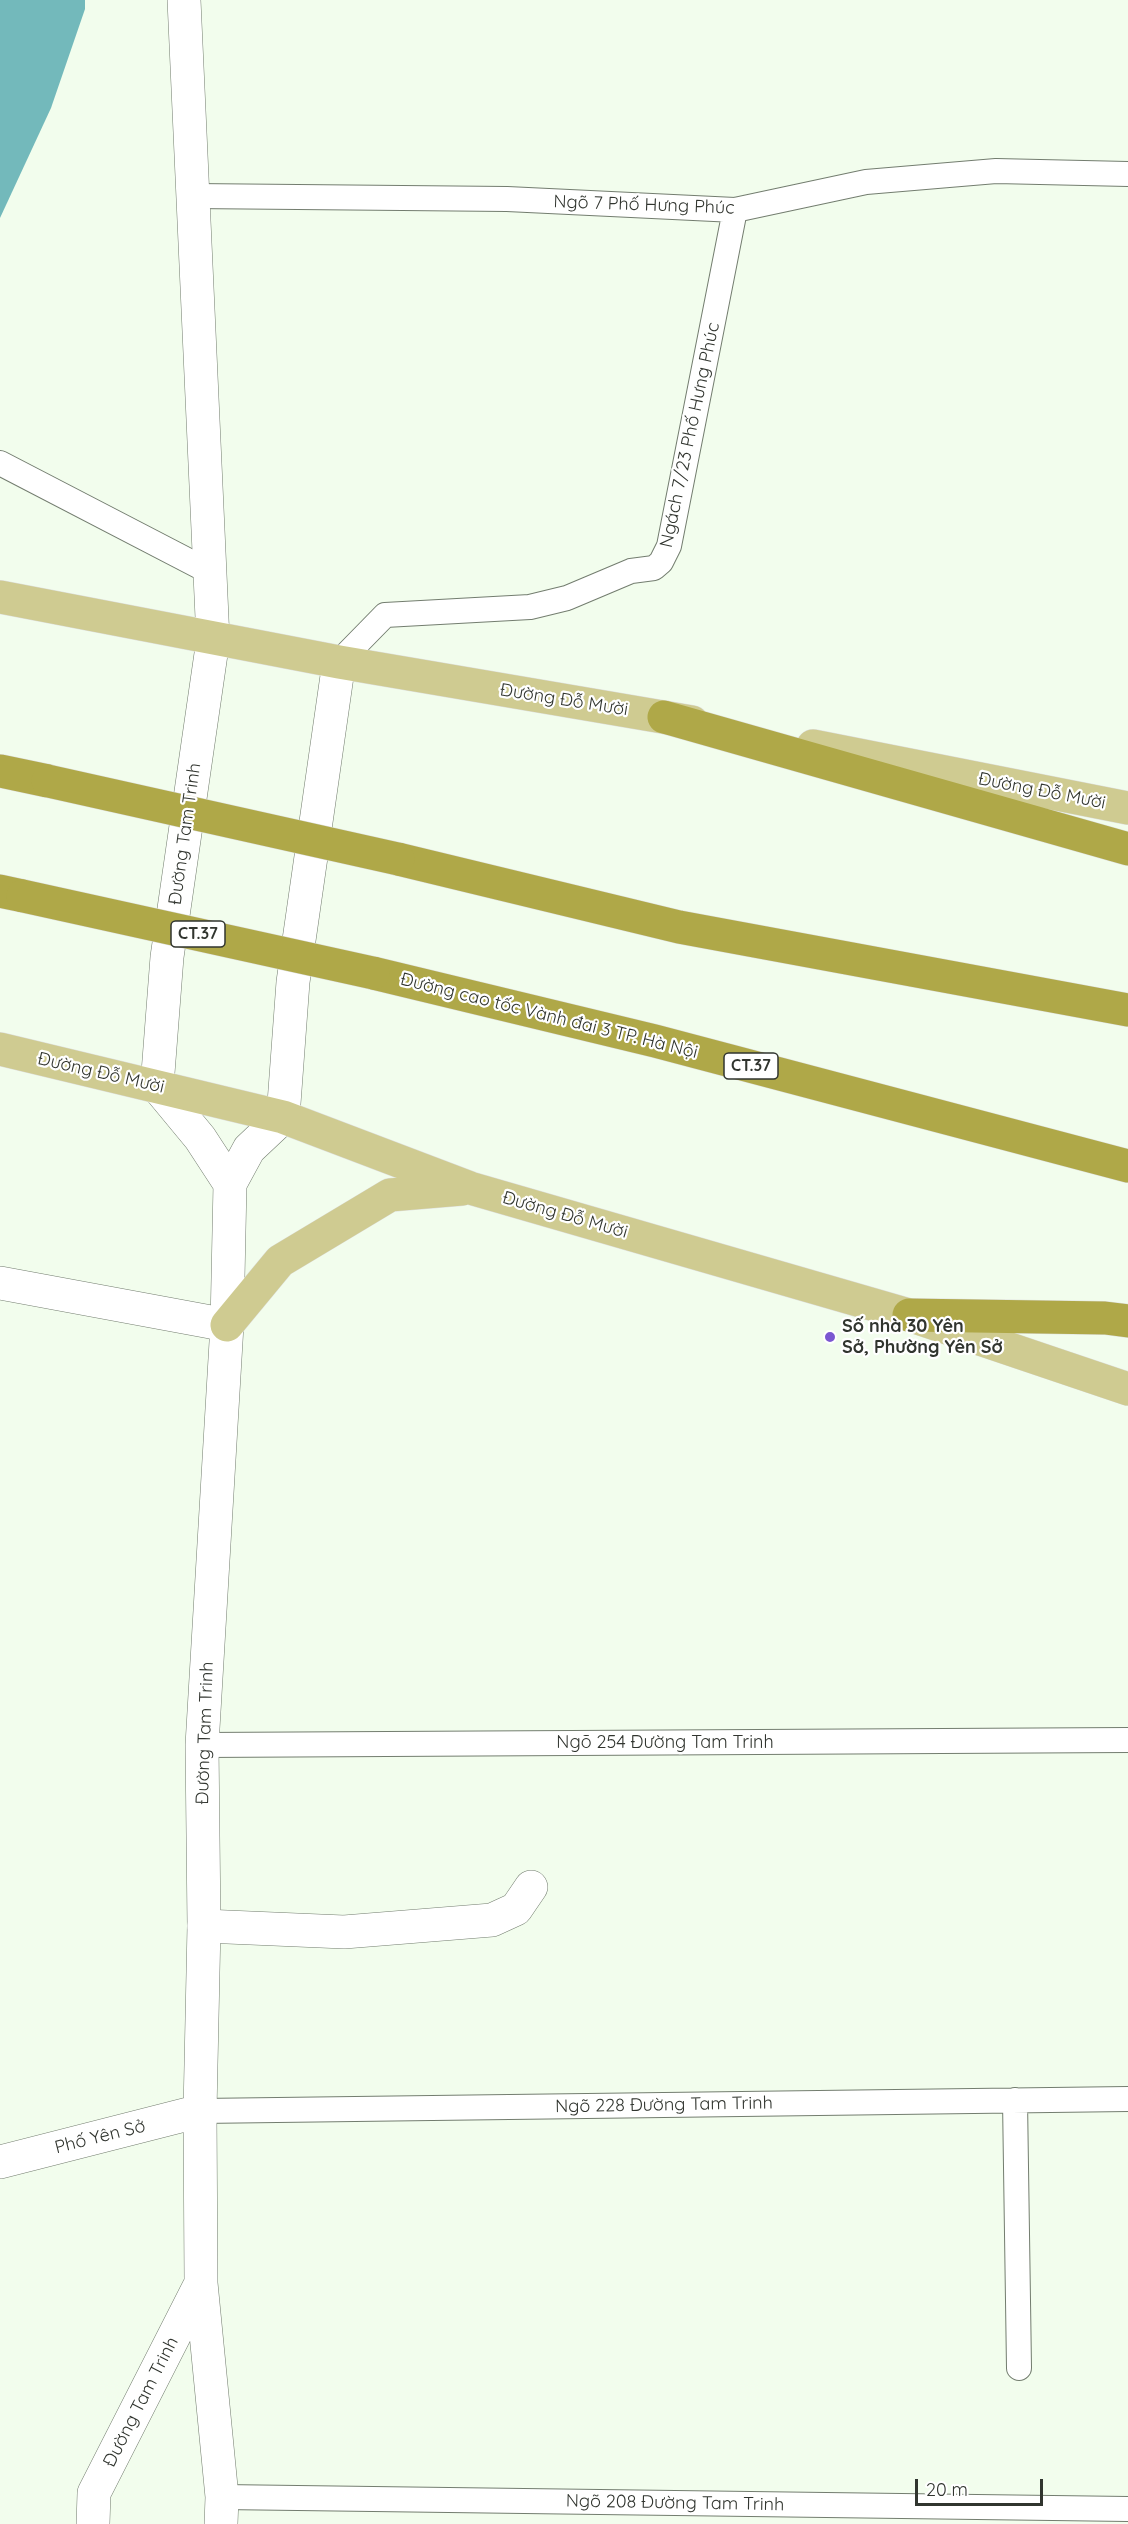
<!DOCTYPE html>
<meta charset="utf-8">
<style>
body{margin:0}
#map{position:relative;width:1128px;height:2524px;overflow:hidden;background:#f2fded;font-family:Quicksand,sans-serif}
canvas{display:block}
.scale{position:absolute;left:915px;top:2479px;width:128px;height:27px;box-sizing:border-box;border:3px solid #31352f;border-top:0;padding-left:8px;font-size:18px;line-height:21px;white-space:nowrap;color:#31352f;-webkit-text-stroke:4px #fff;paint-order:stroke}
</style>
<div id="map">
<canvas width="1128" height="2524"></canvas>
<div class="scale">20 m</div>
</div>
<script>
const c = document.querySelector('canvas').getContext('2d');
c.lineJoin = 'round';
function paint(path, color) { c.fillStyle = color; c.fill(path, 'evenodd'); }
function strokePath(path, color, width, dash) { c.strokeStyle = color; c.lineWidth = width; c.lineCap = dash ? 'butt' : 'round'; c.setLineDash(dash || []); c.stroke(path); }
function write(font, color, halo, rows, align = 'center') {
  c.font = font + ' Quicksand,sans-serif'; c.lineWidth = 4.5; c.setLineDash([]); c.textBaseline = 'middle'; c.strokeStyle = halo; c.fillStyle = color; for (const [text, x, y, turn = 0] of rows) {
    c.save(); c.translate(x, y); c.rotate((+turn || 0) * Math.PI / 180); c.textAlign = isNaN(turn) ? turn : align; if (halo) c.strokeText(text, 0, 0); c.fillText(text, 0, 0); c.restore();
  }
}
const water = new Path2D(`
 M0,0H85V9L51,108L0,218Z`);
const lane = new Path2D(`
 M193,196L507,199L735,210L866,182L996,171L1128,174
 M0,463L210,572
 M339,662L385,615L530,607L567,598L631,571L654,568L661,562L669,546L735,210
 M202,1745L1128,1740
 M1015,2100L1019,2368
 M200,2111L1128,2099
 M222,2497L1128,2509`);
const street = new Path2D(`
 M184,0L213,640
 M0,1283L227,1325
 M204,1926L344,1932L492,1920L516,1909L531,1887`);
const secondary = new Path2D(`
 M213,640L167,957L157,1086L200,1138L230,1184
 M0,2162L200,2111
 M93,2524L94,2493L201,2283
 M221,2524L222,2497L201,2283L200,2111L204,1926L202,1745L227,1325L230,1184L249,1149L283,1117L293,982L339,662`);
const primary = new Path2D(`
 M0,597L339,662L692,722
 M813,746L1128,808
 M0,1049L283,1117L470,1188L909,1315L1128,1389
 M227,1325L280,1261L390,1195L462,1189`);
const highway = new Path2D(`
 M664,717L1128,849
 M0,771L48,781
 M398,859L679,927L1128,1010
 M0,891L23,896
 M373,973L655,1041L1128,1166
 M909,1315L1105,1318L1128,1321`);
const highwayBridge = new Path2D(`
 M48,781L398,859
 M23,896L373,973`);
const markers = [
 [830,1337,6,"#7b57d1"]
];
const shields = [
 [198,934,54],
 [751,1066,54]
];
const shieldNames = [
 ["CT.37",198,934],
 ["CT.37",751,1066]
];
const streetNames = [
 ["Ngõ 7 Phố Hưng Phúc",644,205,2],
 ["Ngách 7/23 Phố Hưng Phúc",690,435,-78],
 ["Đường Đỗ Mười",564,700,9],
 ["Đường Đỗ Mười",1042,791,11],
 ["Đường Tam Trinh",185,834,-82],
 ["Đường cao tốc Vành đai 3 TP. Hà Nội",549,1016,14],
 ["Đường Đỗ Mười",101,1073,13],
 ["Đường Đỗ Mười",565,1215,16],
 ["Đường Tam Trinh",205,1733,-88],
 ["Ngõ 254 Đường Tam Trinh",665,1743],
 ["Ngõ 228 Đường Tam Trinh",664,2105,-1],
 ["Phố Yên Sở",100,2137,-14],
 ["Đường Tam Trinh",141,2402,-63],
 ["Ngõ 208 Đường Tam Trinh",675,2503,1]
];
const poiNames = [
 ["Số nhà 30 Yên",842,1327],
 ["Sở, Phường Yên Sở",842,1348]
];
paint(water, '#73b9bb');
strokePath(lane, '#737d6f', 26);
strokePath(street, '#737d6f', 34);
strokePath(secondary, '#737d6f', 34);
strokePath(primary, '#dedfde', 34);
strokePath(highway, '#dedfde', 34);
strokePath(lane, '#fff', 24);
strokePath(street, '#fff', 33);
strokePath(secondary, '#fff', 33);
strokePath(primary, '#cfcb91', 33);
strokePath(highway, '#afa848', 33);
strokePath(highwayBridge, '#dedfde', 34, []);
strokePath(highwayBridge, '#afa848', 33);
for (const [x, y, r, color] of markers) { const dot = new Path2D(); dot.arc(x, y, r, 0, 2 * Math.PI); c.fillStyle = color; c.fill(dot); strokePath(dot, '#fff', 2); }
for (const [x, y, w] of shields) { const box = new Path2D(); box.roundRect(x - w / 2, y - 13, w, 26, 4.5); c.fillStyle = '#fff'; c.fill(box); strokePath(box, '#31352f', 1.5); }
write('bold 16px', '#31352f', null, shieldNames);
write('18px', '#31352f', '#fff', streetNames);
write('bold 18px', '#31352f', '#fff', poiNames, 'left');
</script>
